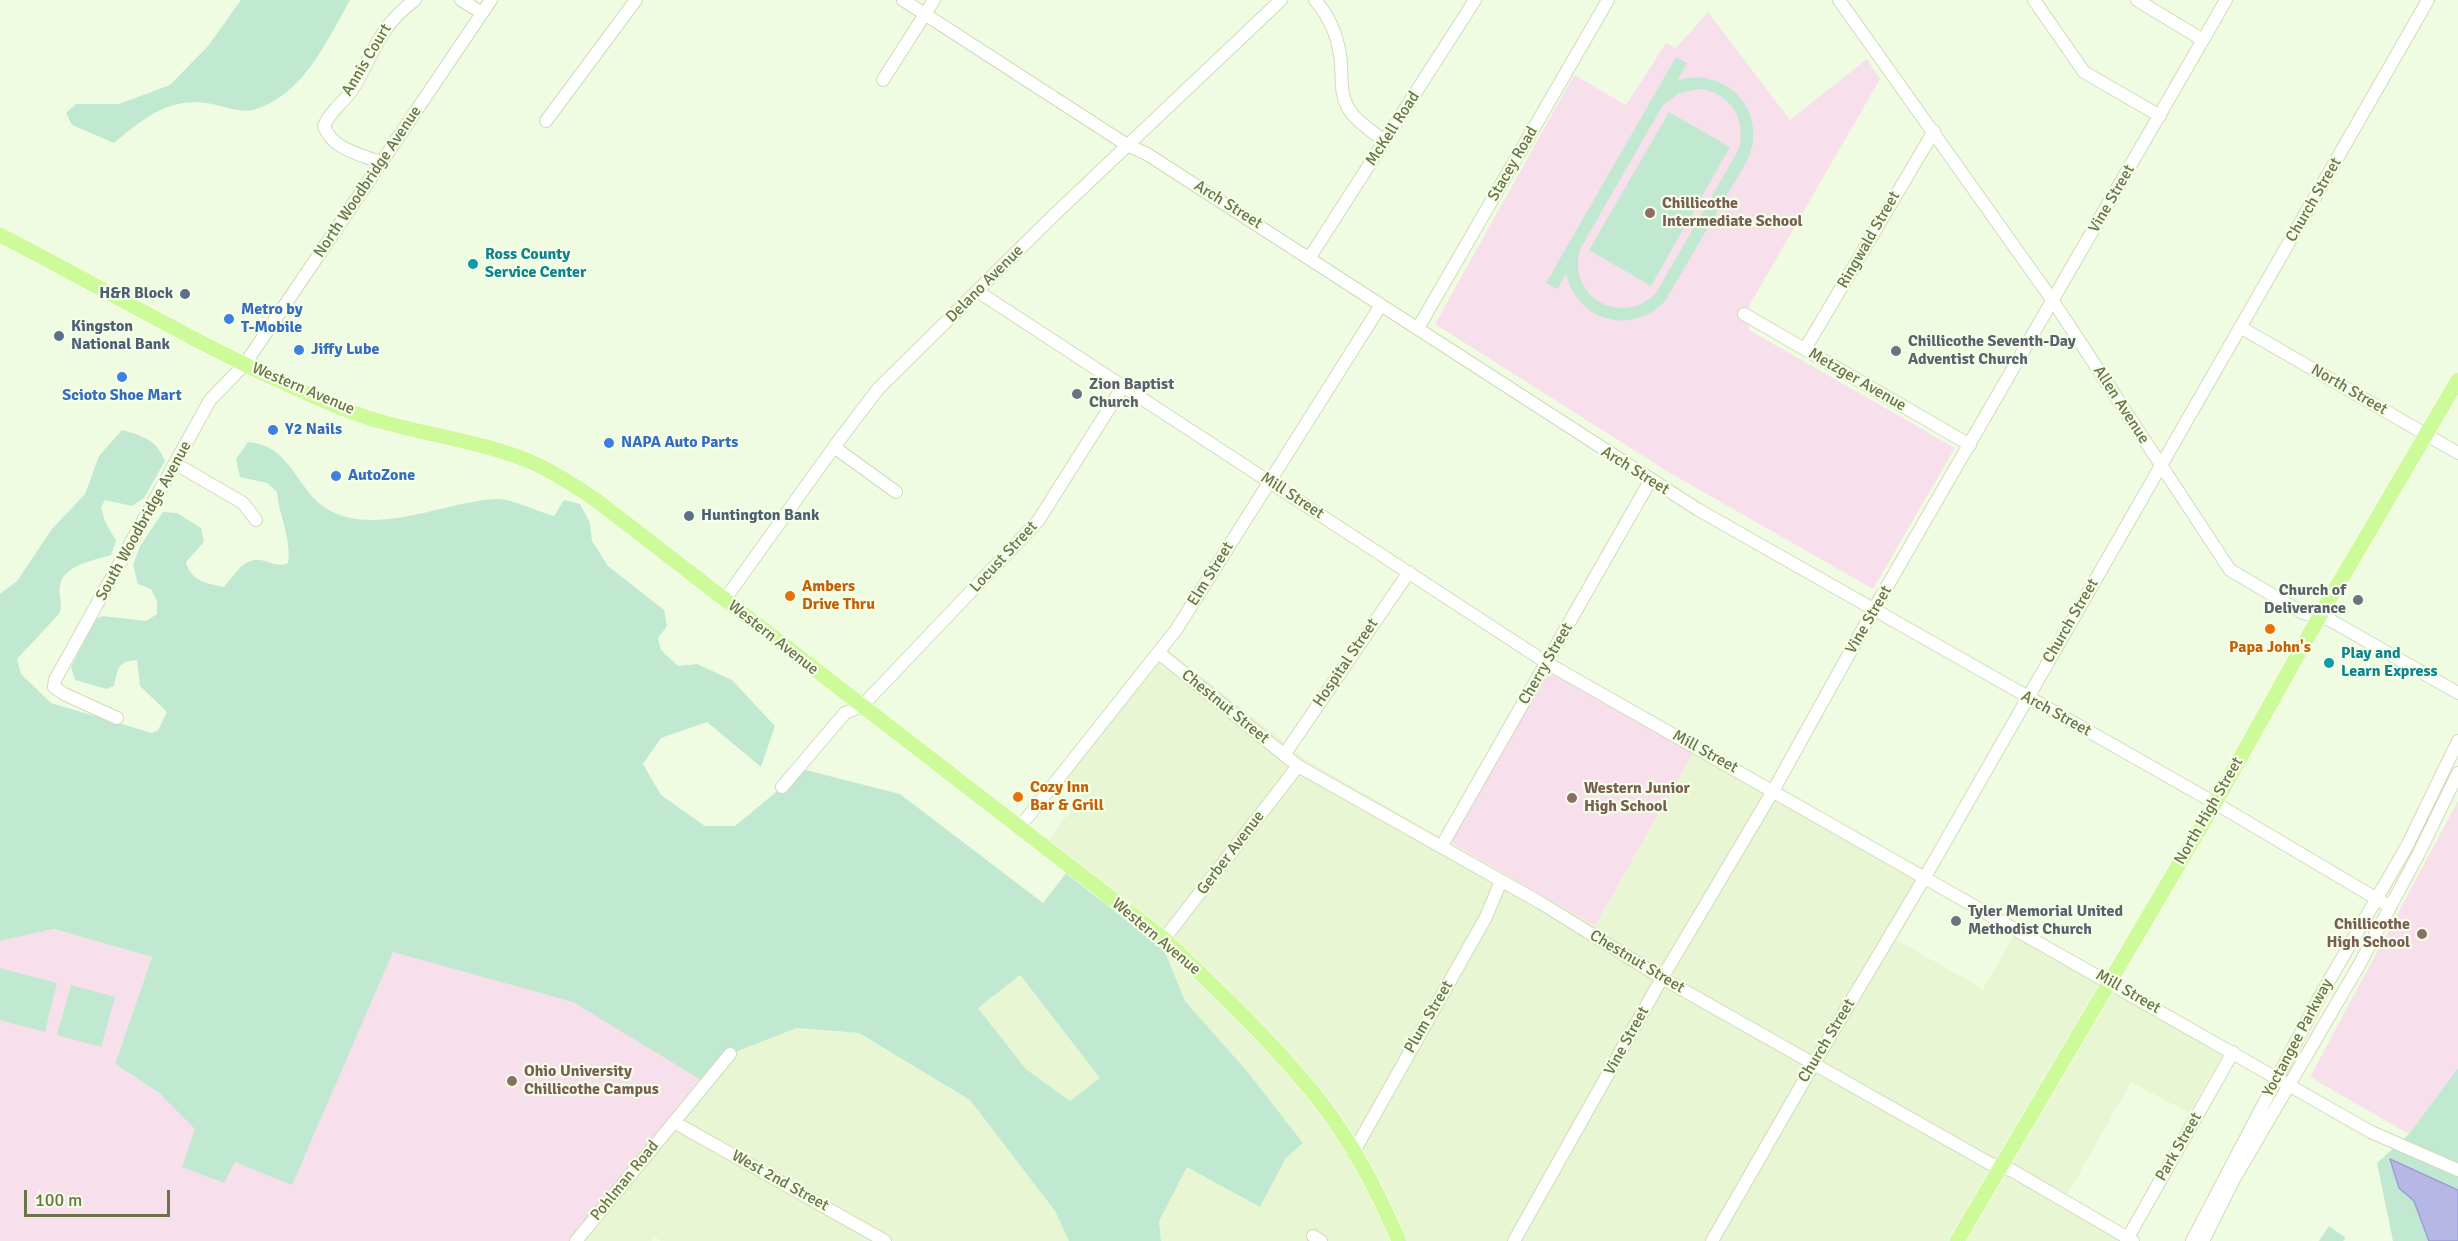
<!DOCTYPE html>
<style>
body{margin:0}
#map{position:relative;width:2458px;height:1241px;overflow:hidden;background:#f0fce2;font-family:Signika,sans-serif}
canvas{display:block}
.scale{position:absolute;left:24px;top:1190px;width:146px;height:27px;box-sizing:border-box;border:3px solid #6b7449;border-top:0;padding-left:8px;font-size:18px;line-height:21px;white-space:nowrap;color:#6b7449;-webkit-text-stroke:4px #f5ffe8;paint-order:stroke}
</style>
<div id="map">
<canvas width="2458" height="1241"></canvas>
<div class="scale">100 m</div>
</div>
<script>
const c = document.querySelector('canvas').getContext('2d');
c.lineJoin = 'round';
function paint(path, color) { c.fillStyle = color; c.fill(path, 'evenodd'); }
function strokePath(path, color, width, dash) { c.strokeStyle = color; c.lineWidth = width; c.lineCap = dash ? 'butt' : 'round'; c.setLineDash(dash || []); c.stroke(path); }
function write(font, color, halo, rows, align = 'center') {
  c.font = font + ' Signika,sans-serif'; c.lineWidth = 4.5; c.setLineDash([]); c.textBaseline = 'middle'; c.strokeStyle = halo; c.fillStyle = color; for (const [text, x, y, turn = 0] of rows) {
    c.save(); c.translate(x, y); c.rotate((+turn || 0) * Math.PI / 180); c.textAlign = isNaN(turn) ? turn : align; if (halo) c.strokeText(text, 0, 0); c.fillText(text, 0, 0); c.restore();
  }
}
const residential = new Path2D(`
 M1168,650L1308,761L1595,926L1695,750L1928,884L1897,940L1983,989L2015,933L2224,1052L2189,1113L2131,1082L2066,1197L2132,1241H1161L1159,1221L1187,1166L1260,1207L1286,1158L1303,1143L1246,1070L1185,1001L1163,947L1048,840L1085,792L1065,777Z
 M1019,975L1101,1078L1070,1101L1026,1069L978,1007Z
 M797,1028L859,1033L970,1100L1055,1211L1069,1241H661L655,1237L652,1241H576L730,1054Z`);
const education = new Path2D(`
 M1708,12L1790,120L1867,59L1880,79L1749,306V330L1955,448L1873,589L1670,473L1435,324L1574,75L1626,105L1666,43L1676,48Z
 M1549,672L1693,753L1595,926L1450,842Z
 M2458,801V1068L2409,1134L2310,1077Z
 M54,929L152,957L115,1064L159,1093L184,1116L389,942L573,993L702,1077L569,1241H0V941Z`);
const green = new Path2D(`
 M241,0H350C326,42 304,95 253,110C241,113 223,106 212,104C170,96 144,118 114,143L72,125L66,113L76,104H119L170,85L208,46Z
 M1676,57L1687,63L1678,80C1728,66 1770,114 1747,161L1665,301C1632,336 1578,322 1566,274L1557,289L1546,283ZM1700,89C1730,93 1747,119 1739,149L1656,293C1622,328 1566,297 1580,249L1663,105L1679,93Z
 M1669,112L1730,147L1651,286L1589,250Z
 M122,430C143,436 156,439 165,461L144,498L132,506L105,500L101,507L105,521L116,541L111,555C95,560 63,565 60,586C58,596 64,604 59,614L17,659L21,674L51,703L152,733L158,730L167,712L140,686L137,660C118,661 118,668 114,686L107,689L75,680L71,667L96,619L103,616L146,621L157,614V601L151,589L138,584L133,565L140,546L163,512L177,513L201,528L204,542L186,562C190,580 207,584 224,587C232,578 241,562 254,560C266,558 276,569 288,563C292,540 279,516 277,492L267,483L240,477L236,459L248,442C295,446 295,494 333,512C381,535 447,501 497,499C510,498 539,512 554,516L564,500L580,504L590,523L592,541L608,566L664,610L667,626L658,638L661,650L678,666L697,664L732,680L775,726L761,767L707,722L661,738L643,764L661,795L705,826H735L782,787L798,768L900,794L1043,903L1067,872L1163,947L1185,1001L1246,1070L1303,1143L1286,1158L1260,1207L1187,1167L1159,1221L1161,1241H1069L1055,1211L970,1100L859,1033L797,1028L730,1054L706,1083L573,1002L393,952L292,1185L235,1162L224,1183L182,1167L195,1129L159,1093L115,1064L152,957L54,929L0,941V594L17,581L52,529L85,494L99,456ZM1020,975L1100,1078L1070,1101L1026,1069L978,1008Z
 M0,968L57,983L45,1032L0,1020Z
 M71,985L115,997L101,1047L57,1035Z
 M2458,1068V1241H2393L2377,1163L2409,1134Z
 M2329,1226L2346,1238L2343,1241H2319Z`);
const water = new Path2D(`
 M2390,1159L2458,1190V1241H2429L2414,1201L2399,1188Z`);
const minor = new Path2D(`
 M461,0L482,13
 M903,0L1127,145L1147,154L1697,509L2215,803L2389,906
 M1315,0C1328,15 1337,34 1340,55C1343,72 1339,90 1347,106C1354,120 1372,131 1384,141
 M1839,0L2053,301L2230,570L2303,613L2330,620L2458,693
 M2034,0L2084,72L2160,116
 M2137,0L2203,40
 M883,80L934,0
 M546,121L636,0
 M380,162C359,154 332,149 324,126C330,111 343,103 352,90C375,53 377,28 415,0
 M1310,257L1475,0
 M977,291L1547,663L2371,1132L2458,1170
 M1744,314L1970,445
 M2240,327L2458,453
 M1418,328L1608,0
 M1805,349L1934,131
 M834,447L896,492
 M176,464L243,503L256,520
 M725,599L834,447L878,389L1053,216L1281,0
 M1159,653L1298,766L1541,903L1662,978L1989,1163L2013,1171L2133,1241
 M117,718L64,694L54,687L55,680L210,400L245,364L491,0
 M1284,755L1409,572
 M782,787L845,713L862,706L1038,521L1122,388
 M1019,828L1176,630L1381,305
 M1441,847L1650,481
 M1164,939L1298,766
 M674,1122L885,1241
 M1353,1153L1486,917L1501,881
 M1313,1236L1321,1241
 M576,1241L730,1054
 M1514,1241L1662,978L1773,791L1874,609L2226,0
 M1712,1241L1813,1065L1925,877L2428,0
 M2126,1241L2233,1052
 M2192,1241L2319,998L2407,846L2458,741
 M2203,1241L2233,1181L2358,967L2418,855L2458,773`);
const major = new Path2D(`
 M0,235C113,293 223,360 341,408C404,434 476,437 538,465C560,476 580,489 600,503L1164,939C1220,992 1276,1045 1323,1105C1354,1146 1379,1194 1399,1241
 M1957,1241L2215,803L2319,617L2458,380`);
const markers = [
 [1650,213,6,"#8d6e63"],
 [473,264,6,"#0f9aa8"],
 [185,294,6,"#5c6f8a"],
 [229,319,6,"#3f7fe0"],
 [59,336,6,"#5c6f8a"],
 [299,350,6,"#3f7fe0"],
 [1896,351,6,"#6b7280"],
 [122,377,6,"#3f7fe0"],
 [1077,394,6,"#6b7280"],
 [273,430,6,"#3f7fe0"],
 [609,443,6,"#3f7fe0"],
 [336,476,6,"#3f7fe0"],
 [689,516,6,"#5c6f8a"],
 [790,596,6,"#e8710a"],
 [2358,600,6,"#6b7280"],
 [2270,629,6,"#e8710a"],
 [2329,663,6,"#0f9aa8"],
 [1018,797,6,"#e8710a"],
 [1572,798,6,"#8d6e63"],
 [1956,921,6,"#6b7280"],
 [2422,934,6,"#8d6e63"],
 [512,1081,6,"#8d6e63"]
];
const streetNames = [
 ["Annis Court",367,60,-59],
 ["McKell Road",1393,129,-57],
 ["Stacey Road",1513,164,-60],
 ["North Woodbridge Avenue",368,182,-56],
 ["Vine Street",2112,199,-60],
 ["Church Street",2314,200,-60],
 ["Arch Street",1228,205,32],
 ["Ringwald Street",1869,240,-60],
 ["Delano Avenue",985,284,-45],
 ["Metzger Avenue",1857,380,30],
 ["Western Avenue",303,389,23],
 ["North Street",2349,390,30],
 ["Allen Avenue",2121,405,57],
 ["Arch Street",1635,471,32],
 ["Mill Street",1292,496,33],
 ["South Woodbridge Avenue",144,521,-61],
 ["Locust Street",1004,557,-47],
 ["Elm Street",1211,574,-58],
 ["Vine Street",1869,620,-60],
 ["Church Street",2071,621,-60],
 ["Western Avenue",773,638,38],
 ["Hospital Street",1346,663,-56],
 ["Cherry Street",1546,664,-60],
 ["Chestnut Street",1225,707,39],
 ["Arch Street",2056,714,29],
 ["Mill Street",1705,752,29],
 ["North High Street",2209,811,-60],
 ["Gerber Avenue",1231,853,-53],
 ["Western Avenue",1156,937,40],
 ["Chestnut Street",1637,962,31],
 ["Mill Street",2128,992,30],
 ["Plum Street",1429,1017,-60],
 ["Yoctangee Parkway",2298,1038,-62],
 ["Vine Street",1627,1041,-61],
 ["Church Street",1827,1041,-59],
 ["Park Street",2179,1147,-60],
 ["Pohlman Road",625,1181,-51],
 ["West 2nd Street",780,1181,29]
];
const educationNames = [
 ["Chillicothe",1662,204],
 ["Intermediate School",1662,222],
 ["Western Junior",1584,789],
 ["High School",1584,807],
 ["Chillicothe",2410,925,"right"],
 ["High School",2410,943,"right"],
 ["Ohio University",524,1072],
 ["Chillicothe Campus",524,1090]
];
const cultureNames = [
 ["Ross County",485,255],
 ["Service Center",485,273],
 ["Play and",2341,654],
 ["Learn Express",2341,672]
];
const serviceNames = [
 ["H&R Block",173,294,"right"],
 ["Kingston",71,327],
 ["National Bank",71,345],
 ["Huntington Bank",701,516]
];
const shopNames = [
 ["Metro by",241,310],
 ["T-Mobile",241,328],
 ["Jiffy Lube",311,350],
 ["Scioto Shoe Mart",122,396,"center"],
 ["Y2 Nails",285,430],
 ["NAPA Auto Parts",621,443],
 ["AutoZone",348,476]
];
const worshipNames = [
 ["Chillicothe Seventh-Day",1908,342],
 ["Adventist Church",1908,360],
 ["Zion Baptist",1089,385],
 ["Church",1089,403],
 ["Church of",2346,591,"right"],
 ["Deliverance",2346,609,"right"],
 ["Tyler Memorial United",1968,912],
 ["Methodist Church",1968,930]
];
const foodNames = [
 ["Ambers",802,587],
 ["Drive Thru",802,605],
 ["Papa John's",2270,648,"center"],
 ["Cozy Inn",1030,788],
 ["Bar & Grill",1030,806]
];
paint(residential, '#e8f6d3');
paint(education, '#f8dfec');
paint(green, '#c1e9d2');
paint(water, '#b7b7e5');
strokePath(water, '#9d9dd7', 1.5);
strokePath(minor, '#d0dbb9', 14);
strokePath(major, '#fff', 16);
strokePath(minor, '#fff', 12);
strokePath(major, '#cefb9a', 15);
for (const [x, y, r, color] of markers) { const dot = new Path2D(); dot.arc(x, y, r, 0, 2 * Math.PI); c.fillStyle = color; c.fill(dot); strokePath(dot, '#f5ffe8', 2); }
write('16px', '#6b7449', '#f5ffe8', streetNames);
write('bold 16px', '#785e54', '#f5ffe8', educationNames, 'left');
write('bold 16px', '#0d838f', '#f5ffe8', cultureNames, 'left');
write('bold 16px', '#4e5e75', '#f5ffe8', serviceNames, 'left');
write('bold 16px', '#366cbe', '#f5ffe8', shopNames, 'left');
write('bold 16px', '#5b616d', '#f5ffe8', worshipNames, 'left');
write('bold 16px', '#c56008', '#f5ffe8', foodNames, 'left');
</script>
